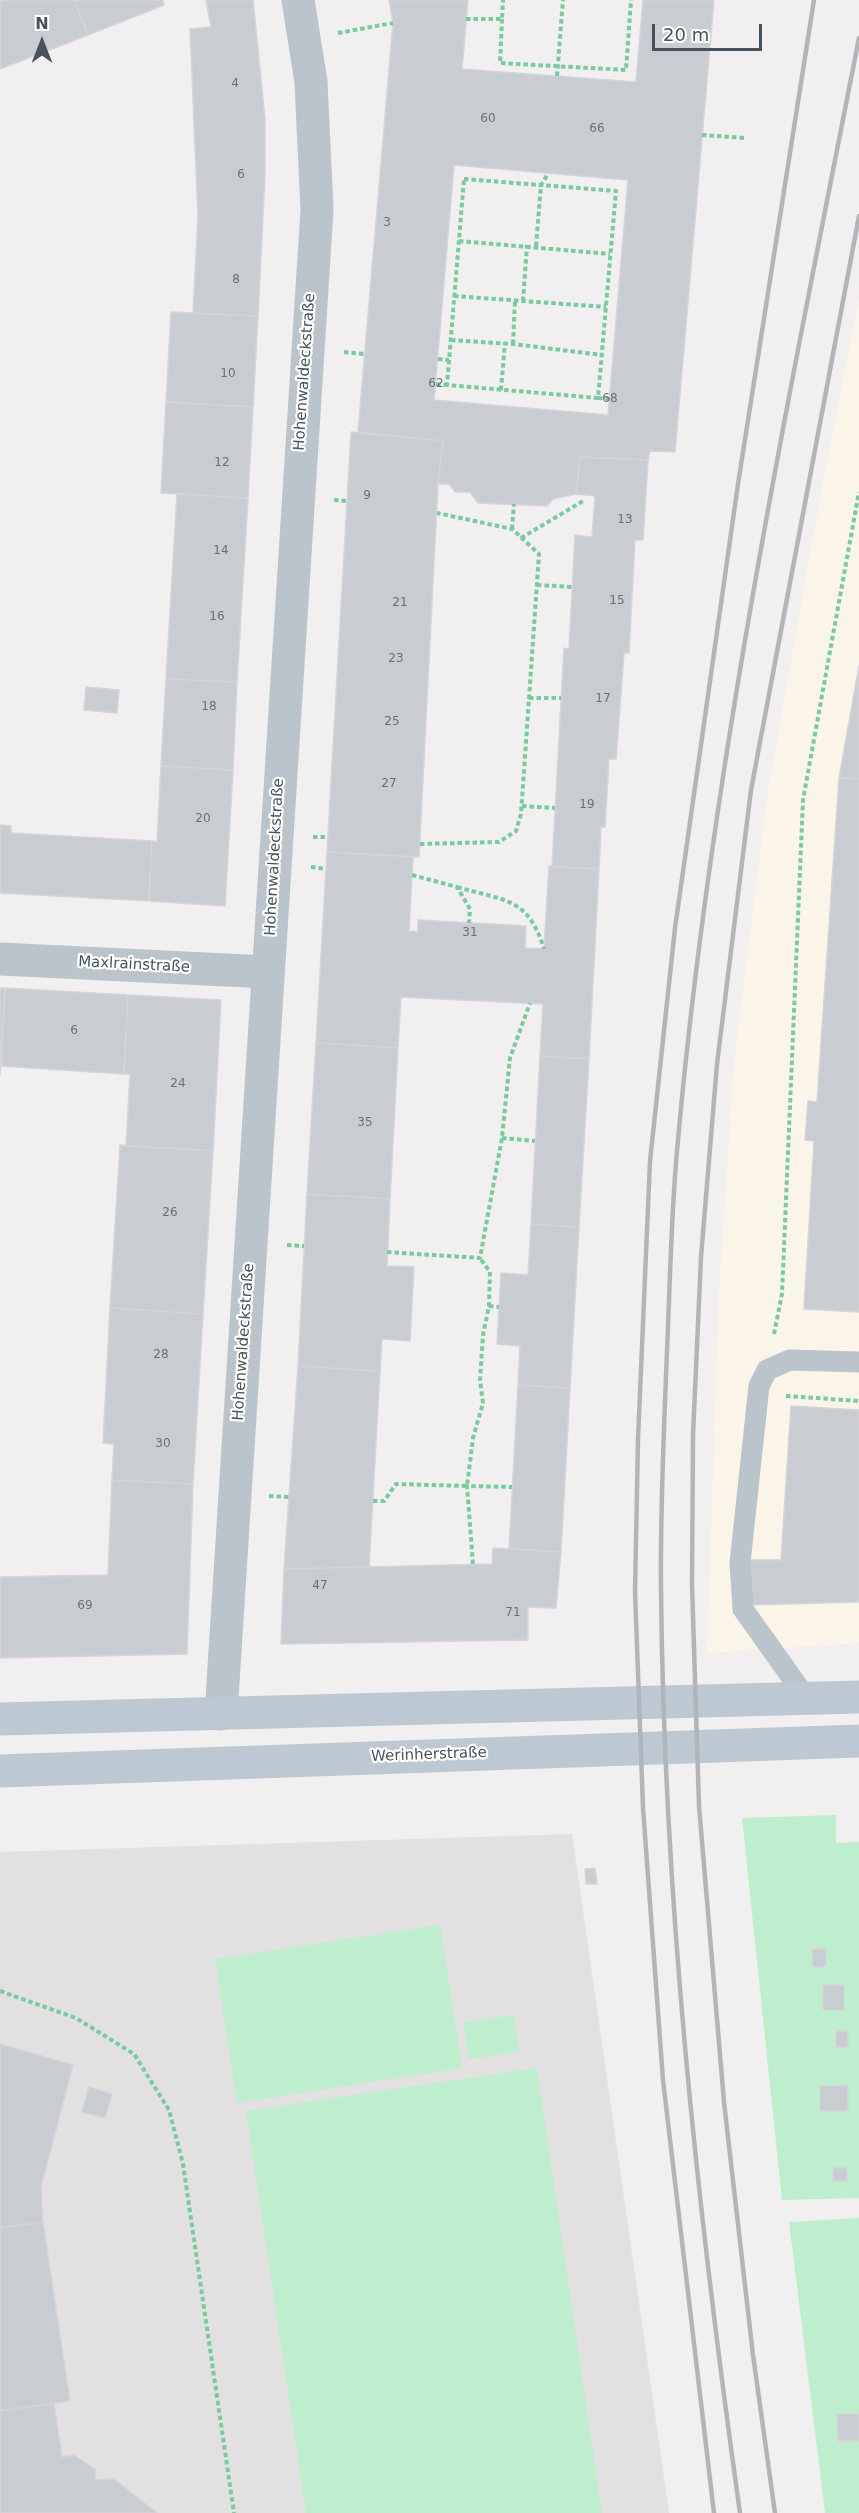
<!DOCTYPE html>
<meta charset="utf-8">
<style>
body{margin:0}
#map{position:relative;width:859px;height:2513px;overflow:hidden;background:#f1efef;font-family:"DejaVu Sans",sans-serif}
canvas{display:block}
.north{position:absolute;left:12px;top:12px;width:60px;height:60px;-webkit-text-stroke:4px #fff;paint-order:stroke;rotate:0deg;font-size:16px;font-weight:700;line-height:24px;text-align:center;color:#47535c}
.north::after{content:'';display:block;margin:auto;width:21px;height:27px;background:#47535c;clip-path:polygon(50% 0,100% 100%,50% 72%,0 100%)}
.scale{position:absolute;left:652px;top:24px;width:110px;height:27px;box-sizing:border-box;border:3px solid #47535c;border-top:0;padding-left:8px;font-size:18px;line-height:21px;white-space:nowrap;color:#47535c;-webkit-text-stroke:4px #fff;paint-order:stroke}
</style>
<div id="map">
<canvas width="859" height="2513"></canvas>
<div class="north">N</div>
<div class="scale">20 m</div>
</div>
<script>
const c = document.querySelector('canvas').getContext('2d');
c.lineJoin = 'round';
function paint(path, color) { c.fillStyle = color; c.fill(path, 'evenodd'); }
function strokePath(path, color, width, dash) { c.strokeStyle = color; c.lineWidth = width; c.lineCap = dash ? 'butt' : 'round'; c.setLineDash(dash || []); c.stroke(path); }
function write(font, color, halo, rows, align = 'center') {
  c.font = font + ' "DejaVu Sans",sans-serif'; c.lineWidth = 4.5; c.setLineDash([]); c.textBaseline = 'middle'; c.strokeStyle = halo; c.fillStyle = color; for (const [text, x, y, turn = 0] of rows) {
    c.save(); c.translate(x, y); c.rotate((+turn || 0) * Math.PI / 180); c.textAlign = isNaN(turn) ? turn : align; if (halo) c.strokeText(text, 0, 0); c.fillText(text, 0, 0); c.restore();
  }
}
const commercial = new Path2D(`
 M859,297V1643L707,1653L719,1292L734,1063L768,792L815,526Z`);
const education = new Path2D(`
 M572,1834L669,2513H0V1852Z`);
const green = new Path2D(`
 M836,1815V1843L859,1842V2198L782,2200L742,1818Z
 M440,1925L462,2068L237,2103L215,1959Z
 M514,2015L519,2052L469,2059L463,2022Z
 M537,2068L602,2513H306L246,2111Z
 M859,2218V2513H825L789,2222Z`);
const building = new Path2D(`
 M0,0H74L88,35L0,69Z
 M74,0H162L164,5L88,35Z
 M206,0H253L265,118V176L258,316L193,313L198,216L190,29L211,27Z
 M389,0H468L462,69L636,82L643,0H714L675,452L650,451L648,460L580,457L576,494L553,499L547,506L478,503L470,492H455L449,484H438L443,441L358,432L393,23ZM454,165L628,180L608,415L434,400Z
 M171,312L258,316L253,407L166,402Z
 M166,402L253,407L248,498L161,493Z
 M351,432L443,441L438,484L419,857L327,852Z
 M580,457L648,460L643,540H635L629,653H624L616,759H609L605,827H601L599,869L552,867L564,648L569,649L575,535L592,537L595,496L576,494Z
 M177,494L248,498L237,682L166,679Z
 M859,666V779L839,778Z
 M166,679L237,682L233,770L161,766Z
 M86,687L119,690L117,713L84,710Z
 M161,766L233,770L225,906L149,901L152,841L157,842Z
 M839,778L859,779V1312L804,1309L814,1141L805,1140L808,1101L817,1102Z
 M0,825L11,826V833L152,841L149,901L0,893Z
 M327,852L413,857L409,931L418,932V920L526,926L525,948L544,949L549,866L599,869L589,1059L540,1056L543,1004L401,997L398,1048L316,1043Z
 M0,988H5L0,1074Z
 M5,988L128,995L124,1074L1,1066Z
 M128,995L221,1000L213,1151L126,1146L130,1074H124Z
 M316,1043L398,1048L390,1199L307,1194Z
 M540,1056L589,1059L579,1227L531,1224Z
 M120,1145L213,1151L203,1314L110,1308Z
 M307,1194L390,1199L387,1266L414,1267L410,1341L382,1339L380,1371L298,1366Z
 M531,1224L579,1227L570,1388L518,1385L520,1346L497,1344L501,1273L528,1275Z
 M110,1308L203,1314L193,1484L112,1480L114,1444L103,1443Z
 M298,1366L380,1371L369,1567L284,1569Z
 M518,1385L570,1388L561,1552L509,1549Z
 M791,1406L859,1410V1602L748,1605L747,1560H781Z
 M112,1480L193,1484L187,1654L0,1658V1577L108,1575Z
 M493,1548L561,1552L556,1608L528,1607V1640L281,1644L284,1569L492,1564Z
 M595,1868L597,1884H586L585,1869Z
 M812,1949H826V1966L813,1967Z
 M823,1985H844V2010H823Z
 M836,2031H848V2048L836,2047Z
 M0,2044L73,2065L41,2187L43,2222L0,2228Z
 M820,2086H848V2111H820Z
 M89,2087L112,2094L105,2118L82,2112Z
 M833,2168H847V2181H833Z
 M43,2222L70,2401L0,2411V2228Z
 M54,2403L62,2457L74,2455L96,2470L95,2480L114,2479L157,2513H0V2411Z
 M837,2414H859V2441H838Z`);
const path = new Path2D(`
 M466,19H502L503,0
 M502,19L500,63L626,70L631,0
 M338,33L393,23
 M557,76L563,0
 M702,135L745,138
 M464,179L616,191L598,398L447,385Z
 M459,241L610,254
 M536,246L541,185L548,174
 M454,296L606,307
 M523,301L527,245
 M451,340L513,344L602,355
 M513,344L515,300
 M344,352L364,354
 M438,359L449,360
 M436,384L447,385
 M501,390L505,343
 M598,398L610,399
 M334,500L347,501
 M512,529L514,504
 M521,538L583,501
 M537,585L572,587
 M529,698H561
 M522,806L555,808
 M313,837H327
 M420,844L499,842L516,831L521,814L539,554L512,529L437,513
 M311,867L326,869
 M412,875L457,887L470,909L469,923
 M457,887C505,901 528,897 544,949
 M502,1138L535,1141
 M287,1245L304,1246
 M387,1252L480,1258L502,1138L510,1058L530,1003
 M489,1306L499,1307
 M774,1334L782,1294L803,800L859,492
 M786,1396L859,1401
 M269,1496L289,1497
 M373,1501H384L396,1484L467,1486L473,1438L483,1403L480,1380L483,1335L489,1306L490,1272L480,1258
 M473,1564L467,1486L512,1487
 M0,1991L76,2018L134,2054L169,2110L183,2164L234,2513`);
const service = new Path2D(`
 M807,1699L743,1609L740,1563L759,1386L767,1370L790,1360L859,1362`);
const minor = new Path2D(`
 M0,959L268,972
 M221,1714L317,210L311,82L298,0`);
const secondary = new Path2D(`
 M0,1719L859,1697
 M0,1771L859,1741`);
const rail = new Path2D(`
 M714,2513L663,2080L643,1808L635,1592L638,1439L650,1161L675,928L738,484L814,0
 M740,2513C697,2207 664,1898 661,1589C660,1510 664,1430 667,1351C670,1284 671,1217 677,1151C710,776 787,406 859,38
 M775,2513L753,2355L724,2102L699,1806L692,1584L693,1435L701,1257L717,1064L751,790L859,216`);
const numberNames = [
 ["4",235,84],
 ["60",488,119],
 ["66",597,129],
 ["6",241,175],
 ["3",387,223],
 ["8",236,280],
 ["10",228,374],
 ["62",436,384],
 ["68",610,399],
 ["12",222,463],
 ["9",367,496],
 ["13",625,520],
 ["14",221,551],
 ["15",617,601],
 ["21",400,603],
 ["16",217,617],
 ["23",396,659],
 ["17",603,699],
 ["18",209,707],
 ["25",392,722],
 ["27",389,784],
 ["19",587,805],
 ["20",203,819],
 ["31",470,933],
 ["6",74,1031],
 ["24",178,1084],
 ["35",365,1123],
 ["26",170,1213],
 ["28",161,1355],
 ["30",163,1444],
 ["47",320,1586],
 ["69",85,1606],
 ["71",513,1613]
];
const streetNames = [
 ["Hohenwaldeckstraße",305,372,-86],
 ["Hohenwaldeckstraße",275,857,-87],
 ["Maxlrainstraße",134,965,3],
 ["Hohenwaldeckstraße",244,1342,-86],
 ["Werinherstraße",429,1755,-2]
];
paint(commercial, '#fbf5e9');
paint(education, '#e2e0e1');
paint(green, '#bfeecf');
paint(building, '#c9ccd1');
strokePath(building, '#d3d5da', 1.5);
strokePath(path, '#78cb9e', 4, [4.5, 3]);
strokePath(service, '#bbc4cb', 21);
strokePath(minor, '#bbc4cb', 33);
strokePath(secondary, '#bdc8d2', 33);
strokePath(rail, '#b1b5b9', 4.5);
write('12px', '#687179', null, numberNames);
write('15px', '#47535c', '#fff', streetNames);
</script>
